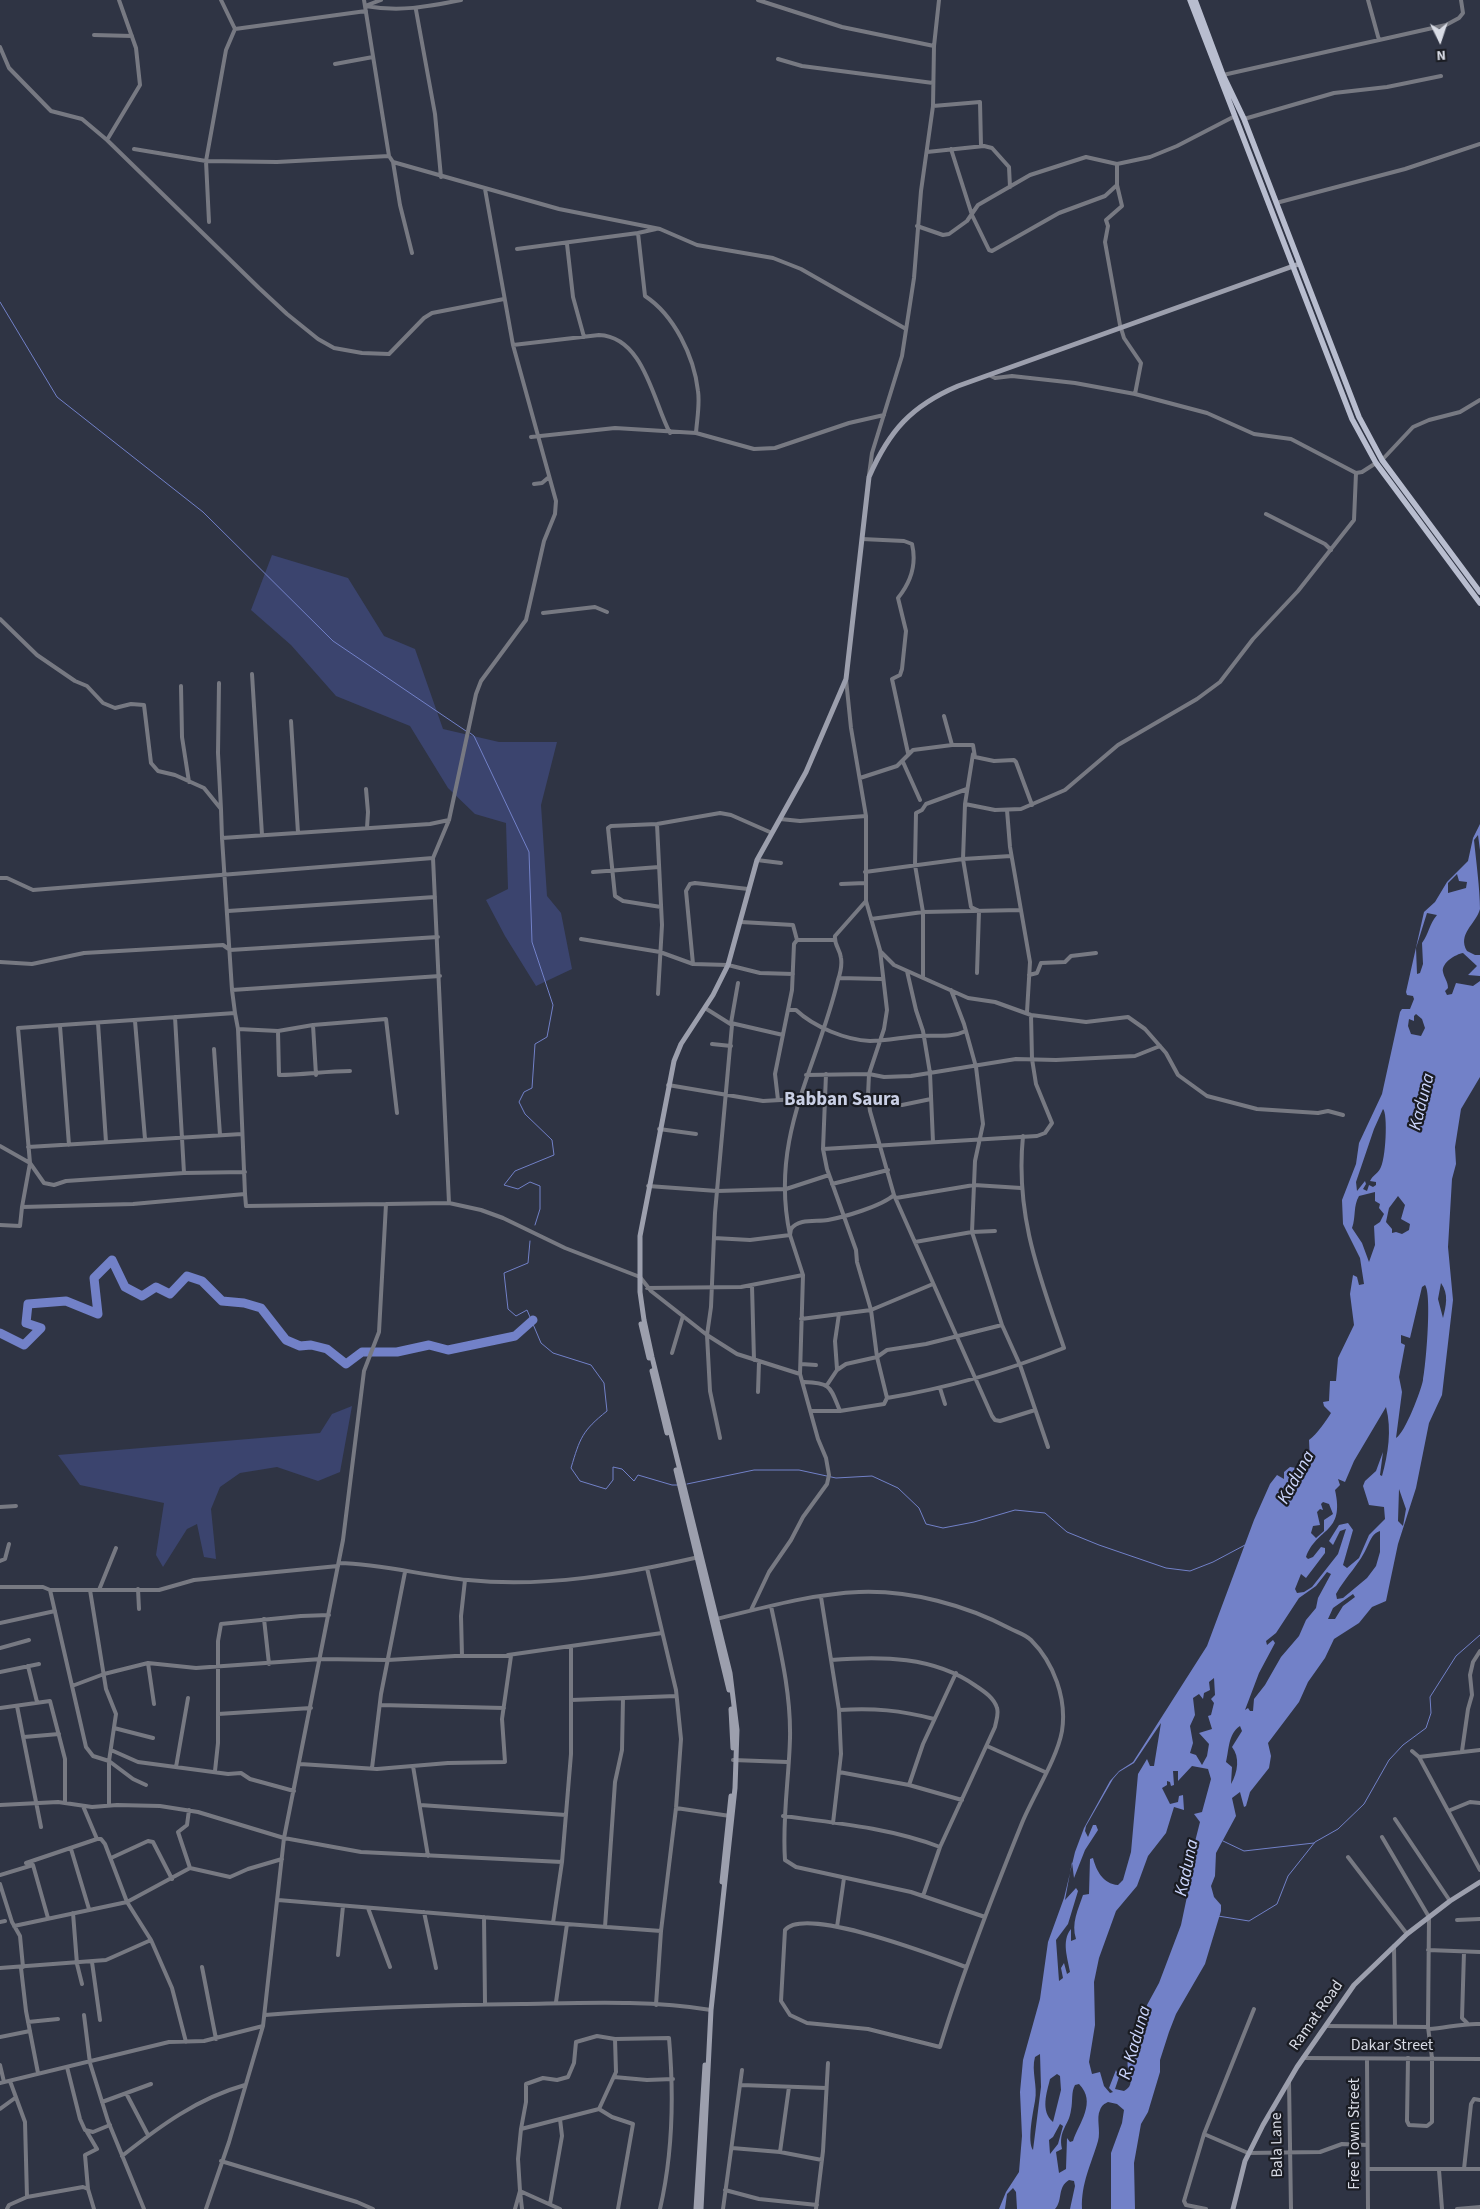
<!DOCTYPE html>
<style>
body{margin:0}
#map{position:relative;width:1480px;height:2209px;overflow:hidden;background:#2f3444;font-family:"Source Sans 3",sans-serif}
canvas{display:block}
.north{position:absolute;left:1415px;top:15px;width:50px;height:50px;-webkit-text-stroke:4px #1a1c23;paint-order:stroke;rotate:176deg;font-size:14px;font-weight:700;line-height:20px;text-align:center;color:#d8dbe5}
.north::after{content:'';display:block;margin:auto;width:18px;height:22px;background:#d8dbe5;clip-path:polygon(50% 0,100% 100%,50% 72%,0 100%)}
</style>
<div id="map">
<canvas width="1480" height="2209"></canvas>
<div class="north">N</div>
</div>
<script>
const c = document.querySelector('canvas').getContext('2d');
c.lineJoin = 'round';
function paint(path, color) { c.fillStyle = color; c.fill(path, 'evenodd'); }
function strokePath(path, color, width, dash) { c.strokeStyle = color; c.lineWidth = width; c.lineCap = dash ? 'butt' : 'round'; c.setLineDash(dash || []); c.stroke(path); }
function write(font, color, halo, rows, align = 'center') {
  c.font = font + ' "Source Sans 3",sans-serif'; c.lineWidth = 4.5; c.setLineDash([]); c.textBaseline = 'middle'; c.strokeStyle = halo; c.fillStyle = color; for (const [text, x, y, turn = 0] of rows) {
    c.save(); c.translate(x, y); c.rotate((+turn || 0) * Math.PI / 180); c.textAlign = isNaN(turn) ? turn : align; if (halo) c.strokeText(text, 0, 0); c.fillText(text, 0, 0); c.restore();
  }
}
const green = new Path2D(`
 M272,555L348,578L384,636L415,649L443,729L499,742H557L541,805L547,896L561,913L572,969L536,986L505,936L486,900L508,889L506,823L475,814L448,788L410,726L336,696L291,645L251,610Z
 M352,1406L340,1472L318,1481L277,1467L240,1473L220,1487L211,1509L216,1559L204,1557L197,1524L187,1529L163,1567L156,1555L164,1503L80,1485L58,1455L320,1433L332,1414Z`);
const water = new Path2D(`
 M1480,824V850L1478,835L1474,840C1476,860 1480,890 1480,909C1476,924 1457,934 1467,951L1475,955H1480V976L1468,975L1477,966L1463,953C1456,954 1441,963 1443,972C1444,978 1448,981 1448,988L1445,991L1447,995L1452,994L1456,983L1473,986L1480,981V1077L1461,1109L1455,1147L1456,1164L1452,1179L1448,1247L1453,1300L1442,1395L1429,1423L1416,1488L1398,1544L1386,1601L1372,1607L1359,1623L1334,1639L1325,1658L1308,1682L1299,1702L1268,1743L1271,1756L1269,1768L1250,1792L1246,1806L1244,1807L1240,1792L1232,1798L1236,1816L1216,1853L1215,1876L1211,1886L1214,1897L1221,1905V1911L1205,1964L1176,2014L1169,2032L1160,2060V2072L1148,2112L1141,2124L1134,2163L1135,2209H1111V2153L1122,2123L1124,2110L1117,2104L1108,2102C1104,2104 1102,2105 1100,2110C1096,2118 1101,2131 1098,2141C1091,2165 1081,2183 1082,2209H1070L1075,2186L1074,2181L1069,2180C1057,2187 1063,2200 1055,2209H1017L1016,2192L1013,2188L1007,2194L1005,2209H999L1006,2192L1019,2172L1022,2136L1020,2092L1023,2060L1040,1999L1048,1942L1064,1898L1075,1852L1084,1828L1110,1781L1119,1771L1133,1762L1207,1646L1254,1520L1270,1484L1277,1475L1284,1479V1472L1290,1467L1297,1468L1310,1462L1309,1440C1317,1434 1326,1421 1331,1413L1324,1406L1323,1402L1329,1401L1330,1381H1336L1338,1358L1354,1325L1350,1294L1353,1275L1357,1277L1359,1285L1364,1284L1360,1258L1343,1224L1342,1200L1356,1164L1359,1143L1382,1094L1400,1012L1402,1009H1410L1414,999L1413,996L1407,995L1406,992L1424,912L1435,902L1447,882L1468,861L1473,838ZM1457,874L1459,881L1467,882L1466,888L1448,893V883ZM1427,913L1437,915C1429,924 1429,934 1422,943L1423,964L1420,973L1417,974L1416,948ZM1416,1014L1422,1019L1425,1028L1421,1036L1411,1034L1408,1026L1409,1019L1414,1021V1016ZM1383,1109C1388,1113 1386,1161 1380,1169C1377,1174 1373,1175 1370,1181L1376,1182V1185L1373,1187L1369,1185L1367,1191L1363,1189L1366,1184L1365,1181L1357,1191L1356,1182L1374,1129ZM1375,1192V1201L1380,1204L1379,1208L1384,1214L1380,1222L1374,1226L1375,1245L1369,1262L1362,1243L1352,1228C1356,1217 1353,1206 1359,1196ZM1398,1196L1405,1205L1401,1219L1410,1224L1409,1230L1402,1234L1396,1232L1392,1233V1229L1386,1222L1389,1208ZM1441,1283C1449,1294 1446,1306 1443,1318L1438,1299ZM1425,1285C1432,1294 1426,1365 1423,1380C1421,1391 1405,1433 1396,1438L1402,1392L1399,1377L1405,1345L1401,1343V1335L1410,1338L1422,1287ZM1386,1407C1392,1430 1388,1454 1382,1476L1380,1475L1383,1452L1376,1471L1365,1481L1363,1486L1369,1505L1384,1507L1385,1519L1369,1535L1359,1558L1347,1568L1343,1565L1353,1530L1348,1523L1339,1525L1329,1541L1333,1545L1340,1531L1346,1529L1338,1554L1312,1587L1304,1592L1297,1593L1295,1589L1301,1574L1306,1578L1325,1553V1548L1321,1547L1313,1557L1308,1559L1306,1557C1317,1527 1345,1534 1335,1490L1340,1485L1338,1479L1345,1482L1354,1461ZM1399,1489L1406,1509L1403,1526L1398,1521ZM1323,1502L1329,1504L1333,1514L1324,1520V1531L1316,1538L1311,1533L1313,1526L1320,1525L1317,1512L1320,1509L1323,1510L1321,1504ZM1380,1531V1552L1376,1566L1367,1578L1343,1598L1337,1599L1336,1594C1346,1576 1360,1564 1368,1545C1371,1539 1373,1533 1380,1531ZM1327,1572L1331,1574L1318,1598L1316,1608L1306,1620L1299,1636L1281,1657L1265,1685L1254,1699L1253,1711H1250L1248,1708L1245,1710L1259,1673L1275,1643L1273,1640L1267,1645L1266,1641L1276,1633L1299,1598L1316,1586ZM1353,1594L1355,1597L1343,1606L1335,1619H1328L1333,1608ZM1214,1678L1215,1695L1211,1699L1214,1703L1211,1715L1208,1716L1212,1729L1199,1733L1209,1744L1207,1756L1202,1765L1196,1755L1190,1753L1193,1743L1190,1726L1195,1715L1193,1698L1199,1694L1203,1699L1204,1693L1210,1690L1209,1682ZM1161,1723L1154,1766H1150L1147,1759L1138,1774L1131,1852L1123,1880L1118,1885C1103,1884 1096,1870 1093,1858L1090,1859L1089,1894L1083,1895C1078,1910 1071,1923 1076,1939L1071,1941V1929C1061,1941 1068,1959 1070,1972L1067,1974L1064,1963L1061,1968L1063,1978L1059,1981L1056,1940L1068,1924L1078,1891L1076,1888L1065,1900L1072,1862L1074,1878L1085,1850L1098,1830L1096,1825H1093L1088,1837L1085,1831L1086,1826L1113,1779L1119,1772L1134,1763ZM1240,1726L1242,1731L1232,1747C1240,1757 1238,1772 1231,1784L1232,1767L1226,1762C1229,1750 1228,1734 1240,1726ZM1192,1766L1208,1769L1211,1779L1202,1812L1194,1814L1200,1822L1188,1869L1189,1887L1181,1925L1159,1983L1147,2005L1136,2054L1128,2060C1125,2071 1138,2084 1124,2091L1115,2089L1119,2077L1116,2070L1109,2088L1113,2092L1110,2093L1104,2086L1100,2072L1092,2074L1089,2062L1095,2025L1094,1982L1099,1958L1116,1911L1137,1886L1148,1856L1166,1833L1174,1807L1184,1810L1183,1795L1179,1796L1178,1802L1170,1804L1162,1788L1167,1785V1781L1170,1782L1171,1786L1174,1785L1173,1771H1178V1781ZM1040,2054L1041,2087L1033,2150C1027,2142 1033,2112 1035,2101C1038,2086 1031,2071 1035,2057ZM1057,2074L1060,2076L1061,2090L1053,2122C1040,2111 1047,2092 1050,2079ZM1079,2084C1097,2102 1079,2123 1073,2141L1070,2142L1067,2138L1066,2169L1059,2173L1056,2152L1062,2149C1058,2130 1069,2126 1071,2110C1073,2101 1071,2092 1075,2085ZM1060,2124L1063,2126L1058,2144L1050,2154L1049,2140L1053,2137Z`);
const stream = new Path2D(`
 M0,302L57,397L203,512L333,641L466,731
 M470,733L474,736L529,852L532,942L553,1005L547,1037L535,1044L532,1088L524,1092L519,1102L525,1114L552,1140L554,1155L515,1171L504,1185L518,1189L530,1182L540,1186V1209L535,1225
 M530,1241L528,1263L504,1273L508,1309L516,1316L527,1310L541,1343L553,1353L591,1365L604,1383L607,1411C582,1431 580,1438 571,1468L580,1481L606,1489L613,1480V1467L622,1469L634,1481L638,1475L672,1485H678
 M687,1484L754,1470H799L836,1478L872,1476L898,1488L919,1508L926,1524L943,1528L974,1522L1015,1510L1045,1513L1067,1532L1099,1545L1166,1568L1190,1571L1213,1562L1245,1545
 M1223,1841L1244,1851L1314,1843
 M1218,1916L1249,1921L1277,1904L1288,1876L1315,1842L1338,1829L1364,1804L1389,1760L1403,1745L1426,1728L1431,1713L1430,1697L1456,1656L1480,1635`);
const river = new Path2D(`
 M0,1333L24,1345L41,1328L26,1323L28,1304L66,1301L98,1314L94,1278L112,1260L125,1287L142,1296L156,1287L170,1294L187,1276L202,1281L222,1301L244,1303L261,1308L286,1340L300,1346L311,1345L327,1349L346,1364L362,1352H397L429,1345L448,1350L515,1336L533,1320`);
const street = new Path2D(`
 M221,0L235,29
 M364,0L389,156L393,162L559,209L660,229L697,245L773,258L801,269L906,329
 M381,0L365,6C400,12 426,7 461,0
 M758,0L842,27L934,46
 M1368,0L1379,40
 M416,10L435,114L441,177
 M94,35L132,36
 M0,47L9,68L51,111L82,119L107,140L259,288L287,314L318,339L334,348L362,353L389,354L424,318L432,313L504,299
 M778,59L802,66L933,83
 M335,64L373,57
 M1223,75L1446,25L1459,18L1463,13L1461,0
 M933,106L980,102L981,146
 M1244,119L1334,93L1387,87L1441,76
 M107,140L140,85L136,48L119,0
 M134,149L206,161L277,162L389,156
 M951,149L972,215L989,250L992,251L1059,213L1105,196L1117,185V164
 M927,152L984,146L992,148L1009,167L1010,187
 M393,162L400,205L412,253
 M1117,185L1122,206L1106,220L1108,226L1105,242L1120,325L1124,338L1141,363L1135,394
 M1276,203L1405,169L1480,144
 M209,222L206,161L226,50L235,29L366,11
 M917,226L943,235L949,234L967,221L978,205L1030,175L1086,157L1117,164L1150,157L1177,146L1235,116
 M656,229L638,233L645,296C674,315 694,356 698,391C700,404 697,419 696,433
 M567,244L573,297L584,337
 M517,249L638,233
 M513,345L599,335C644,337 653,401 670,433
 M989,375L995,378L1012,376L1075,383L1135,394L1207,413L1254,434L1291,439L1356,473L1362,472L1376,463
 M531,437L615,428L696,433L754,449L775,448L849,423L884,415
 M1382,460L1413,427L1429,420L1460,412L1480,400
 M869,475L872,453L902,356L914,278L921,191L933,106L934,46L939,0
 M534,484L542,483L549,477
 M1266,514L1325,544L1331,550
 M862,539L904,541L912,544C917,565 911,582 898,598L906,631
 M543,613L595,607L607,612
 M0,619L37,655L75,681L87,686L103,703L115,708L131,704L144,705L151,763L158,771L175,775L204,788L221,809L222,838L430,824L449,820
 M906,631L902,669L900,675L892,679L908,753
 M252,674L262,835
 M219,683L218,753L221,809
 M181,686L182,737L189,782
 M944,716L952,745
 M291,721L298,833
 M973,754L965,804L963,859L971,907L979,911
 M903,762L920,800
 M860,778L897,766L913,750L952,745H973L975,757L994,761L1014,760L1016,762L1032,805
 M366,789L368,812L367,828
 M965,804L995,810L1021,809L1065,790L1118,745L1197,699L1220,682L1253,639L1298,591L1354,520L1356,473
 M1007,810L1010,847L1030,962L1027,1012
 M780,819L800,821L866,816
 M657,824L662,925L658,994
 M222,838L232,990
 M757,860L781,863
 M593,872L659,867
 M865,872L963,859L1011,856
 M0,878H7L33,890L433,858
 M841,884L865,883
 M661,907L623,901L615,896L608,828L611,826L657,824L720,813L731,815L772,833
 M228,911L435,897
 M871,919L923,912L1021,910
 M741,922L793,925L797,940L794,944L792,990L775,1074L778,1100
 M581,939L660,952L693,964L728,965L760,973L793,974
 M797,940H834
 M881,952L894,965L968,998L995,1002L1031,1015L1086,1022L1128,1017L1145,1029L1166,1053L1178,1075L1207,1096L1257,1109L1318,1113L1328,1111L1343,1115
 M0,962L32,964L84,953L223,945L230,950L438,937
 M693,964L686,891L690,884L695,883L748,889
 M907,971L916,1010L923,1031L930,1073L933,1142
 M977,973L979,911
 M1029,975L1037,973L1041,963L1065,962L1071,956L1096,953
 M839,978L882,979
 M923,978V912L915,865L916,813L922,810L926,804L967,789
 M738,983L731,1023L783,1035
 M951,990L964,1024L976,1067L983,1124L975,1161L972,1232L1002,1325L1020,1365L1048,1447
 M705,1008L732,1025L715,1213L711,1307L707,1335L710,1391L720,1438
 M788,1010H796C814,1027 846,1040 870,1041C886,1041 904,1037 920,1036C937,1035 951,1038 966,1031
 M235,1013L238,1029L245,1194
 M175,1017L184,1173
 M135,1021L145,1139
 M98,1023L106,1142
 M313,1025L316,1075
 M60,1026L69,1145
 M238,1029L278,1031L313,1025L386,1019L397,1113
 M278,1031L279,1075C303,1075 326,1071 350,1071
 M712,1044L731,1046
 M214,1049L220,1135
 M826,1074L823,1149L827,1169L856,1250L857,1262L871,1310L877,1357L887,1398
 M806,1075L869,1074L884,1077L911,1076L1016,1059L1056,1060L1135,1056L1160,1046
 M668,1085L763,1101L799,1099
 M902,1105L931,1099
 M659,1129L696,1134
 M0,1146L30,1163L18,1028L235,1013L232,990L440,976
 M28,1147L242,1134
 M823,1149L1037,1136L1045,1133L1052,1123L1036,1084L1032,1059L1031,1015
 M30,1163L44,1183L54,1185L66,1181L184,1173L245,1172
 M832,1184L888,1170
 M648,1186L717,1191L786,1189L829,1175
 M894,1195L992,1416L995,1420L1000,1421L1035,1410
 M896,1198L974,1185L1021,1188
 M449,1203L481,1210L503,1218L565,1248L640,1277L651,1291L707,1335L737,1354L800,1374
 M22,1207L30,1163
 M0,1225L20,1226L22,1207L133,1204L245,1194L246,1206L386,1204
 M714,1238L750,1240L790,1235C769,1137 817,1069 838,980C840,974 842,964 841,958C840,949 834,945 835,936L866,901
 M915,1242L972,1232L995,1231
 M752,1286L754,1360
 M647,1288L741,1287L803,1275
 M801,1319L871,1310L933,1284
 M672,1353L683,1316
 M801,1364L816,1365
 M837,1369L835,1341L839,1314
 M804,1382C832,1383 830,1387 840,1411L884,1404L887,1398C948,1388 1006,1371 1064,1348C1039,1275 1015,1215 1023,1136
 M827,1385L837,1370L846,1364L877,1357L887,1350L926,1344L1002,1325
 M940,1388L945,1404
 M758,1392L759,1362
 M812,1411H840
 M0,1507L16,1506
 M0,1561L5,1559L9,1544
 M339,1563C382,1564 425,1576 468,1580C544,1588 625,1574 699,1557
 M647,1568L676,1690L681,1739L676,1808L661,1931L656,2005
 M0,1587H43L50,1590L86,1747L93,1756L109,1761V1805
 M138,1589L139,1609
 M50,1590H159L194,1580L338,1566
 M90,1590L106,1689L116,1714L109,1761L133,1779L146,1785
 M99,1590L116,1548
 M821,1597L839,1710L841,1754L833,1823
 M771,1606C780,1649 791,1693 790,1738C789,1779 782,1818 785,1860L796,1867L911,1892L985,1917
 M751,1610L769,1572L791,1540L803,1517L827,1484L829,1475L826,1458L818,1439L800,1374L803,1275L790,1235L791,1229C799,1218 816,1222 828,1220C844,1217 882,1206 894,1195L870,1111L868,1096L869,1074L884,1029L887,1010L880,950L866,901V816L851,728L846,679
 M264,1619L269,1664
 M716,1619C763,1608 811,1594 859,1592C910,1590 966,1605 1011,1629C1017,1632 1026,1635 1031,1640C1054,1663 1067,1699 1062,1731C1057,1759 1033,1796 1022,1823C992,1897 963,1971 940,2047L868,2029L807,2023L790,2015L781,2001L785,1930C805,1905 938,1957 966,1967
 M0,1623L55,1611
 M571,1647V1754L562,1862L553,1923L661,1931
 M0,1648L29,1640
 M508,1655L662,1633
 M462,1656L461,1616L465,1580
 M831,1660C881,1656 934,1656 976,1686C985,1692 994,1698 997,1708C999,1714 996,1721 995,1727L940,1847L923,1896
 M148,1663L154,1704
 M28,1666L37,1702
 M0,1672L39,1664
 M72,1686L104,1674L148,1663L196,1668L321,1659L388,1660L455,1656H511L502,1719L505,1762L448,1763L377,1769L300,1764
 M571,1700L676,1696
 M380,1705L504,1708
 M17,1706L41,1827
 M0,1708L50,1701L65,1759V1803
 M839,1710C874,1708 900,1710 934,1719
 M218,1714L311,1708
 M114,1728L153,1738
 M24,1737L59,1734
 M987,1746L1045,1772
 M111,1750L138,1762L228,1774L241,1773L250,1779L294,1791
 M1412,1751L1419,1757L1480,1870
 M1462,1751L1468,1709L1472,1695L1470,1675L1473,1662L1480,1651
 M1419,1757L1480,1750
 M733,1760L787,1762
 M413,1766L428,1856
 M176,1767L188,1698
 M372,1768L381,1694L405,1572
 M215,1771L218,1743V1641L221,1624L301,1616L329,1615
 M839,1772L909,1785L962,1800
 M909,1785L923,1744L956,1673
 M0,1805L58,1802L92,1807L117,1805L160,1806L198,1812L284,1838L361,1852L562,1862
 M420,1805L566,1815
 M83,1806L97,1839H101L105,1844L127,1902L151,1940L172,1988L186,2042
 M676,1808L730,1816
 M189,1810L187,1825L178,1832L190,1868
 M1448,1811L1470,1802L1480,1803
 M783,1816C836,1823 890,1828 940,1847
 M1395,1819L1450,1901
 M1382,1837L1429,1917L1428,2027L1432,2058V2122L1427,2126L1409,2125L1407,2121L1408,2058
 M71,1849L89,1909
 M1348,1857L1407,1934
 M111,1858L148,1841L153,1842L172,1879
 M26,1863L97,1839
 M0,1875L33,1865L48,1918
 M0,1884L12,1922L20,1936L23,1967
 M278,1900L553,1923
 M368,1908L390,1967
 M424,1912L436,1968
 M73,1913L77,1964L82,1984
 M484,1917L485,2003
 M1457,1920L1480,1919
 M0,1922L5,1921
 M14,1926L127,1902L190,1868L230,1877L248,1869L282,1859
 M605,1927L615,1782L622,1750L623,1698
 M837,1927L844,1878
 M1394,1946L1395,2026
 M1428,1950L1480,1952
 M1464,1952L1462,2018L1467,2023
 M338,1955L343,1906
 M92,1962L100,2020
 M202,1967L216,2039
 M0,1968L106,1960L151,1940
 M21,1968L26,2011L38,2073
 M556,2002L567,1924
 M84,2015L90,2063L108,2121L144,2209
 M265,2015C351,2008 436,2005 522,2004C585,2003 649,2000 711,2010
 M28,2022L58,2019
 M1326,2026L1428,2027
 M1429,2029C1446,2028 1463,2023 1480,2024
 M0,2037L30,2031
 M1303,2058L1480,2059
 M1367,2059L1368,2209
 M0,2065L4,2082
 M67,2067L80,2119L85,2130L93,2132L110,2125
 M614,2077L647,2080L673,2079
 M10,2081L25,2122L27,2197L83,2187L88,2189L94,2209
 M1289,2081L1291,2209
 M0,2083L169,2042L204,2041L263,2026
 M741,2085L826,2088
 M126,2093L148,2135
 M102,2102L151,2084
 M0,2109L15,2098
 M599,2109L612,2117L633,2124L618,2209
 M521,2129L526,2102V2084L543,2078L557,2080L568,2077L574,2063L576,2042L597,2036L615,2039
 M87,2132L97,2149L85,2155L88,2189
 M1204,2134L1248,2153L1320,2152L1342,2144L1367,2145
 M732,2148L780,2152L822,2160
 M780,2152L789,2087
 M122,2156C160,2126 198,2098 245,2085
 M221,2161L357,2202L373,2209
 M1368,2169H1480
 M1464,2169L1471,2104L1474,2099L1480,2100
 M1439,2170L1442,2209
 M725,2190L759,2199L817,2205
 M550,2204L562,2136L560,2119
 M7,2209L9,2205L27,2197
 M206,2209L229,2142L263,2026L284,1838L343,1540L364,1371L379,1332L386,1204L449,1203L433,858L449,820L476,694L481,681L526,620L544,541L555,514L556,501L513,345L485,189
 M515,2209L520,2191L518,2159L521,2129L599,2109L616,2072L615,2039L669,2038C674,2095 673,2153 660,2209
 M522,2209L520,2191L560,2209
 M723,2209L742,2070
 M816,2209L823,2151L828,2063
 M1206,2209L1186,2205L1184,2201L1204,2134L1254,2009
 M1457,2209L1480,2207`);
const secondary = new Path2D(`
 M641,1324L649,1358
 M652,1371L667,1433
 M676,1470L729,1690
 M731,1709L733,1748
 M722,1882L731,1796
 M696,2209L705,2065
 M701,2209L711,2010L735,1788L737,1730L730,1673L652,1357L644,1320L640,1292V1236L674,1061L681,1044L713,995L728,965L757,860L806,772L846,679L869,477C889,431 911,406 958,386L1299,264
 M1233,2209L1245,2161L1263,2125L1297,2067L1354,1985L1407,1934L1450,1901L1480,1882`);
const primary = new Path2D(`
 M1190,0L1352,419L1376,463L1480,603
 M1195,0L1223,75L1244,119L1359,417L1382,460L1480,592`);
const streetNames = [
 ["Ramat Road",1317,2016,-55],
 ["Dakar Street",1392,2046],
 ["Free Town Street",1355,2134,-90],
 ["Bala Lane",1278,2145,-91]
];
const waterNames = [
 ["Kaduna",1423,1102,-76],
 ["Kaduna",1297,1478,-61],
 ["Kaduna",1188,1868,-78],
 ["R. Kaduna",1136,2043,-74]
];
const quarterNames = [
 ["Babban Saura",842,1101]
];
paint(green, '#3b446e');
paint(water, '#7281c8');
strokePath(stream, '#7281c8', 1);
strokePath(river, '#7281c8', 9);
strokePath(street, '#777982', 4);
strokePath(secondary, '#9c9fad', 5);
strokePath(primary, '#b8bdcf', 5.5);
write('16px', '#d8dbe5', '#1a1c23', streetNames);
write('italic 18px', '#ccd6fd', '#1a1c23', waterNames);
write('bold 19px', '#cad0e5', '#1a1c23', quarterNames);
</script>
